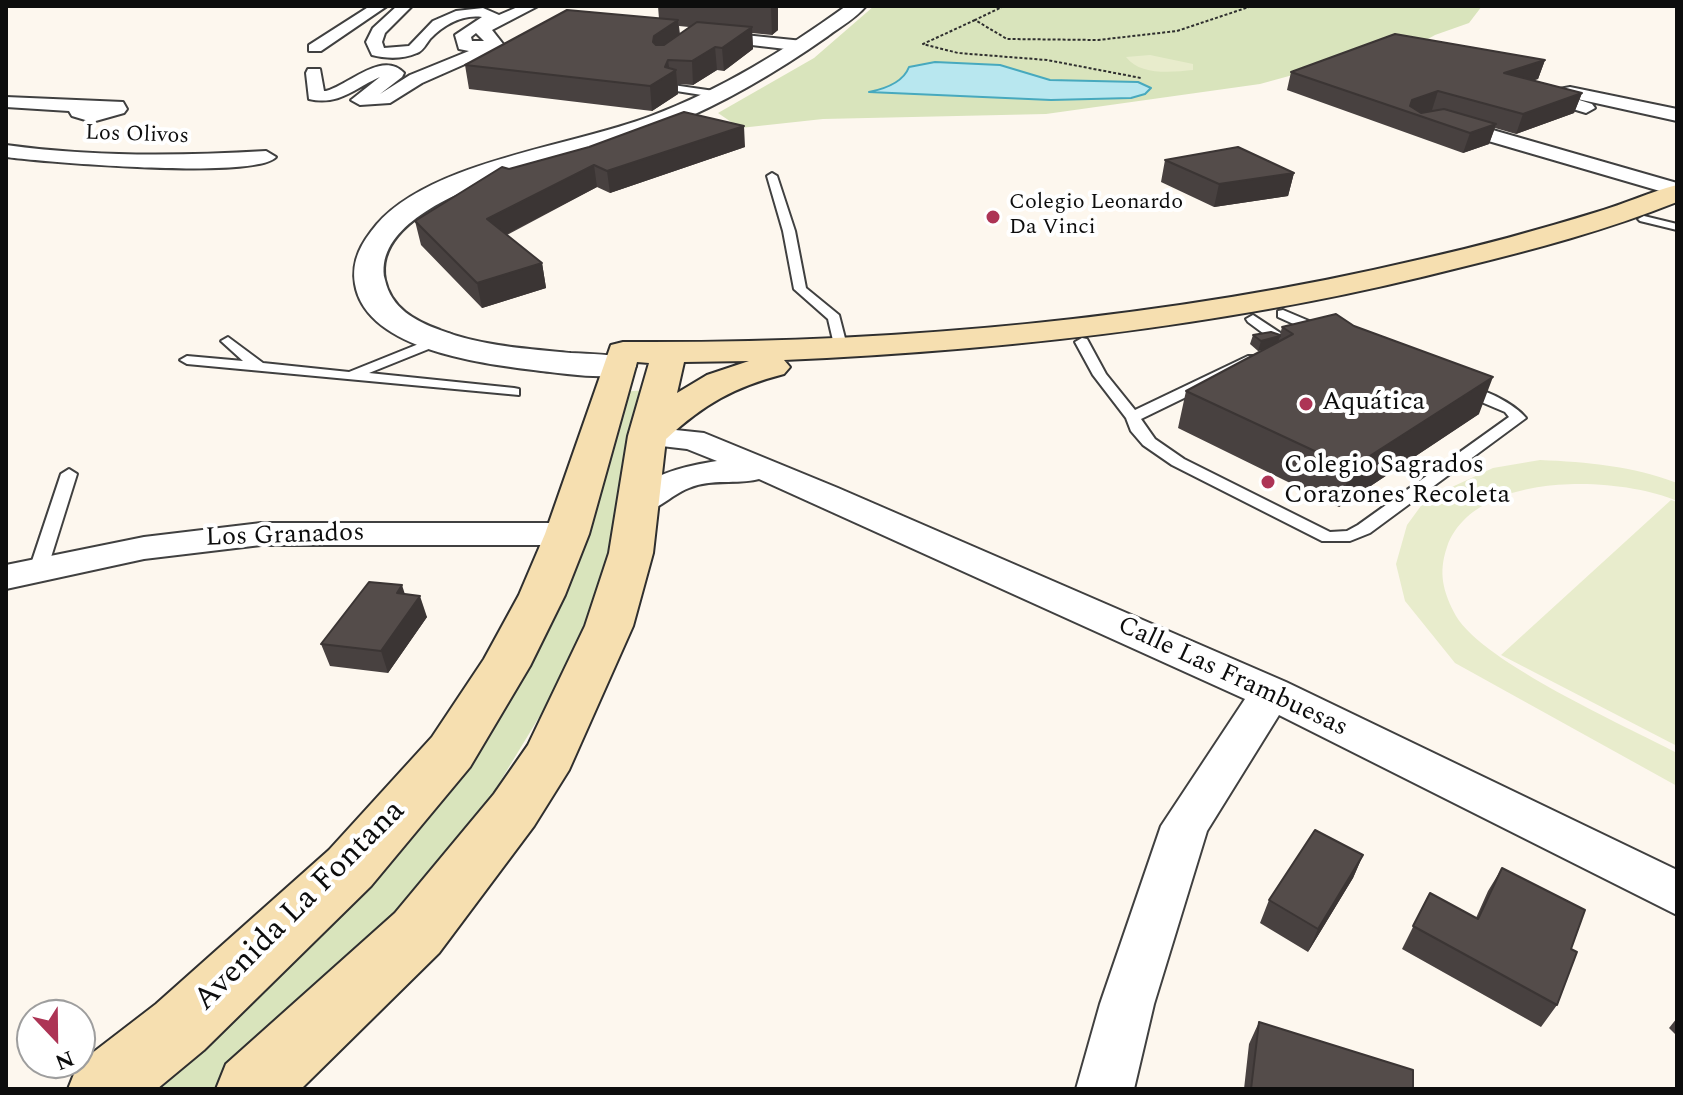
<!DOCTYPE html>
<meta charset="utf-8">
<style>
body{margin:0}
#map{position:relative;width:1683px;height:1095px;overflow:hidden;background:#fdf7ee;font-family:Spectral,serif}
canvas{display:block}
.frame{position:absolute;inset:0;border:8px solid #0d0d0d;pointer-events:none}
.north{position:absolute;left:16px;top:999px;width:80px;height:80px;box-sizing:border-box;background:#fff;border:2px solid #9e9e9e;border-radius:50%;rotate:158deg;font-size:22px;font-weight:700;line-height:32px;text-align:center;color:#0d0d0d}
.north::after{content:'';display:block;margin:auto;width:28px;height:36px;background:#ad3455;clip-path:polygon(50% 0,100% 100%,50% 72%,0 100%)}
</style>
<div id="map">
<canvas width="1683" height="1095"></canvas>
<div class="frame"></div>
<div class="north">N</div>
</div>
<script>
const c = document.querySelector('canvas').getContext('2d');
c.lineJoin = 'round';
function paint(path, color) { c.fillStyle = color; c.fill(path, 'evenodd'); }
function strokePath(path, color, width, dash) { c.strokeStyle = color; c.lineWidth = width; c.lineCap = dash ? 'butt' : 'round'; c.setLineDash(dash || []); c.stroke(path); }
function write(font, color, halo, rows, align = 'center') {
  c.font = font + ' Spectral,serif'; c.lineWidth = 8; c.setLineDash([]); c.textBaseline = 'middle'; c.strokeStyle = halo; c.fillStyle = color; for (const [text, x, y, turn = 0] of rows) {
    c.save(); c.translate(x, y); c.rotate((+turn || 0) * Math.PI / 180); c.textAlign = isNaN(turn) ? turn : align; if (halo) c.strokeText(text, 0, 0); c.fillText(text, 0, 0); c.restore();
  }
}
const green = new Path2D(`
 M874,6H1482L1469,23L1435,35L1412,48H1391L1260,84L1046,114L823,119L740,128L718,113L814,58Z
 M646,390L619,534L564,676L472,828L349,983L224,1089H144L399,855L476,741L621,392Z`);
const pitch = new Path2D(`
 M1150,55L1193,64V70C1173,72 1140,76 1126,57Z
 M1540,460C1587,462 1633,466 1677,483V501C1615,475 1474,471 1447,547C1438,573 1443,592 1456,616C1484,663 1624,725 1677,753V786L1455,663L1405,601L1396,564L1407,525L1426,499L1493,468Z
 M1671,500L1677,502V746L1501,655Z`);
const water = new Path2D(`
 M935,62L1000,65L1050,80L1138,82L1151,88L1145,94L1131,98L1051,100L869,92C884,89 903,83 909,67Z`);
const path = new Path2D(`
 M1004,6L975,20L1007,39L1098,40L1177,31L1252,6
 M975,20L923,44L958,53L1047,60L1141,78`);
const service = new Path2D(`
 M673,85L721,92L725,95L721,98L670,90Z
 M772,173L777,176L795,231L806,288L839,315L847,346L845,349H835L828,319L794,289L783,231L767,176Z
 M1644,216L1677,224V230L1640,221L1638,219Z
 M1283,310L1328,329L1330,332L1323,336L1318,335L1278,317V311Z
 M1253,315L1285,336V342H1275L1248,322L1246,319Z
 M446,333L451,334V340L369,373L514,388L519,389V395L187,364L180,360L187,356L243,361L221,341L228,337L263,363L349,372Z
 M1082,338L1087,339L1106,374L1135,410L1248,356H1258V362L1141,419L1155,439L1184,459L1330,532L1347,531L1358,525L1509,417L1505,412L1460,393V387C1478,384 1515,404 1526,418L1370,533L1350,541H1322L1172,465L1143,445L1131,431L1126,418L1093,375L1075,342Z
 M69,469L77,474L47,570L38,576L31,574L29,570L61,474Z`);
const minor = new Path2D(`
 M370,6H387L321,51H309V45Z
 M397,6H412L385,33L382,42L384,48L409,46L433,21L456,11L483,8L499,15L520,6H538L492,30L503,44L499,49L422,83L390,103L360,105L351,100L380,77C355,88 339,106 309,99L306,73L308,69H320L324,91H326C349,85 382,50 404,73L402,77L380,94L410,75L469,51L459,49L455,35L482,17C463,14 443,25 430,39C426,44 423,51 417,53C403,59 387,59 372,55L366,42L373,28ZM476,33L484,41H472L471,37Z
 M705,31L803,41L811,46L803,51L700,39V33Z
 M1570,87L1677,109V121L1573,98L1592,104L1595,108L1586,113L1543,100L1540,96L1543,92Z
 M6,97L123,102L127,109L124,113L92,122L72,116L69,111L6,107Z
 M1444,116L1677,183V196L1437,126L1435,122L1437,118Z
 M6,145C93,157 179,156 266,151L276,157C256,180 44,162 6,157Z
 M647,427L704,433L838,488L1286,682L1677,870V915L1279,715L1207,831L1154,1004L1134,1089H1076L1100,1004L1161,826L1245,699L759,479C736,485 712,478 689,488C666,497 652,519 626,512L621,505C641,476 684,466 717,461L687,449L636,443L631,436L636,429Z
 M261,523H567L580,526L585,534L580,542L567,545H261L144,559L6,589V565L144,537Z`);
const tertiary = new Path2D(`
 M846,6H866C856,18 840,27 828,36C778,71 726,102 670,125C609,150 366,189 385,280C391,308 415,321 440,330C481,346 528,349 571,353C591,354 612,354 631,359L636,366L631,373C603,380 569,374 541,371C486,364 366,351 355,284C351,260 362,242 377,224C432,161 573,146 651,116C721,90 785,50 846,6Z`);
const secondary = new Path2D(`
 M1677,185V202C1607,230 1535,249 1462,267C1241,324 1012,350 784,360L790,367L784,374C734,387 704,404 666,439L653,553L633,626L569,770L534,826L439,953L301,1089H216L226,1064L395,913L494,794L528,745L585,626L609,553L628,436L649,363L637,362L589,534L565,595L530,666L470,767L371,886L204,1050L157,1089H68L78,1064L156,1004L329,850L432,737L484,659L519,595L545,534L611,345L623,342C888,344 1164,320 1422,259C1480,246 1539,230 1597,212C1624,204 1650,192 1677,185ZM749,361L707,375L677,393L684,362Z`);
const wall = new Path2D(`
 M658,6H778V30L772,35L752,33L753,49L724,71L717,70L693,85L678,84V94L652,111L469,89L465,65L659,19ZM679,26L689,27L680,34Z
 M1545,60L1538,79L1533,80L1582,93L1574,113L1516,134L1495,128L1489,144L1463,153L1287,90L1291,72Z
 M745,147L610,193L597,187L507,235L542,263L546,288L482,308L421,245L415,221L509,169Z
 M1165,160L1294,173L1288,196L1214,207L1161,182Z
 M1282,327L1479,414L1339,507L1178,428L1186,391L1267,348L1258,351L1250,344L1253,335H1280Z
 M404,594L427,617L388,673L330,666L321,644Z
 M1363,855L1353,878L1308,952L1260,923L1269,900Z
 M1502,868L1571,949L1557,1005L1541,1027L1402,949L1430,893L1476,918L1488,891Z
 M1677,1018V1036L1669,1028Z
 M1259,1022L1413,1089H1244L1249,1044Z`);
const shadedWall = new Path2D(`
 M771,6H778V30L772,35Z
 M678,20L680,42L656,59L653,42L654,36Z
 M752,27L753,49L724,71L722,48Z
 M715,47L717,70L693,85L692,61Z
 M668,60L670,74L676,70L678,94L652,111L650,86Z
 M1545,60L1538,79L1498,92L1504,73Z
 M1438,91L1432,110L1419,115L1408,112L1412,100Z
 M1582,93L1574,113L1516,134L1523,114Z
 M1496,124L1489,144L1463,153L1470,133Z
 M744,126L745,147L610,193L607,171Z
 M594,165L597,187L491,242L487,219Z
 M1294,173L1288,196L1214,207L1219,184Z
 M542,263L546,288L482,308L477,283Z
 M1280,336L1277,346L1258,351L1261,341Z
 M1493,377L1479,414L1339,507L1351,468Z
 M402,585L409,607L397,593Z
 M420,596L427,617L388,673L381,651Z
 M1363,855L1353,878L1308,952L1318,929Z`);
const building = new Path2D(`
 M567,10L678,20L654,36L653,42L656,45H664L697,22L752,27L722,48L715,47L692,61L668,60L665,67L676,70L650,86L465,65Z
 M1395,34L1545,60L1504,73L1582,93L1523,114L1438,91L1412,100L1410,106L1421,113L1444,109L1496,124L1470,133L1291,72Z
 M684,112L744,126L607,171L594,165L487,219L542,263L477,283L415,221L502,167L509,169L589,147Z
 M1238,147L1294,173L1219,184L1165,160Z
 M1336,314L1354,326L1493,377L1351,468L1186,391L1293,334L1282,327Z
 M1271,332L1280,335V336L1261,341L1253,335Z
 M369,582L402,585L397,593L420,596L381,651L321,644Z
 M1315,830L1363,855L1318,929L1269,900Z
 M1502,868L1585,910L1571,949L1577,952L1557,1005L1413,926L1430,893L1478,919Z
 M1259,1022L1413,1070V1089H1251Z`);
const markers = [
 [993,217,8,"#ad3455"],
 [1306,404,8,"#ad3455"],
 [1268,482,8,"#ad3455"]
];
const farStreetnames = [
 ["Los Olivos",137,136,2]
];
const farPoinames = [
 ["Colegio Leonardo",1009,204],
 ["Da Vinci",1009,229]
];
const poiNames = [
 ["Aquática",1322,404],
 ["Colegio Sagrados",1284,467],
 ["Corazones Recoleta",1284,497]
];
const streetNames = [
 ["Los Granados",285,537,-2],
 ["Calle Las Frambuesas",1232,678,25]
];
const nearStreetnames = [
 ["Avenida La Fontana",301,907,-45]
];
paint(green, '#d9e4bc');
paint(pitch, '#e8eccc');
paint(water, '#b8e7ef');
strokePath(water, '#47a9be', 2);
strokePath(service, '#404040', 4);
strokePath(minor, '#404040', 4);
strokePath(tertiary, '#404040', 4);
strokePath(secondary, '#2f2f2f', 4);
strokePath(path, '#2f2f2f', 2, [3, 2]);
paint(service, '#fff');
paint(minor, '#fff');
paint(tertiary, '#fff');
paint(secondary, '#f6dfb0');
paint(wall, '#484140');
paint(shadedWall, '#3b3534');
paint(building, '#544c4a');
strokePath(building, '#3b3534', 2);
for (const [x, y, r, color] of markers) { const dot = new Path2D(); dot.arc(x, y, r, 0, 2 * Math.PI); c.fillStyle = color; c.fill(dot); strokePath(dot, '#fff', 3); }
write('22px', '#0d0d0d', '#fff', farStreetnames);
write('22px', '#0d0d0d', '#fff', farPoinames, 'left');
write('26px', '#0d0d0d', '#fff', poiNames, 'left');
write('26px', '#0d0d0d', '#fff', streetNames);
write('32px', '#0d0d0d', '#fff', nearStreetnames);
</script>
